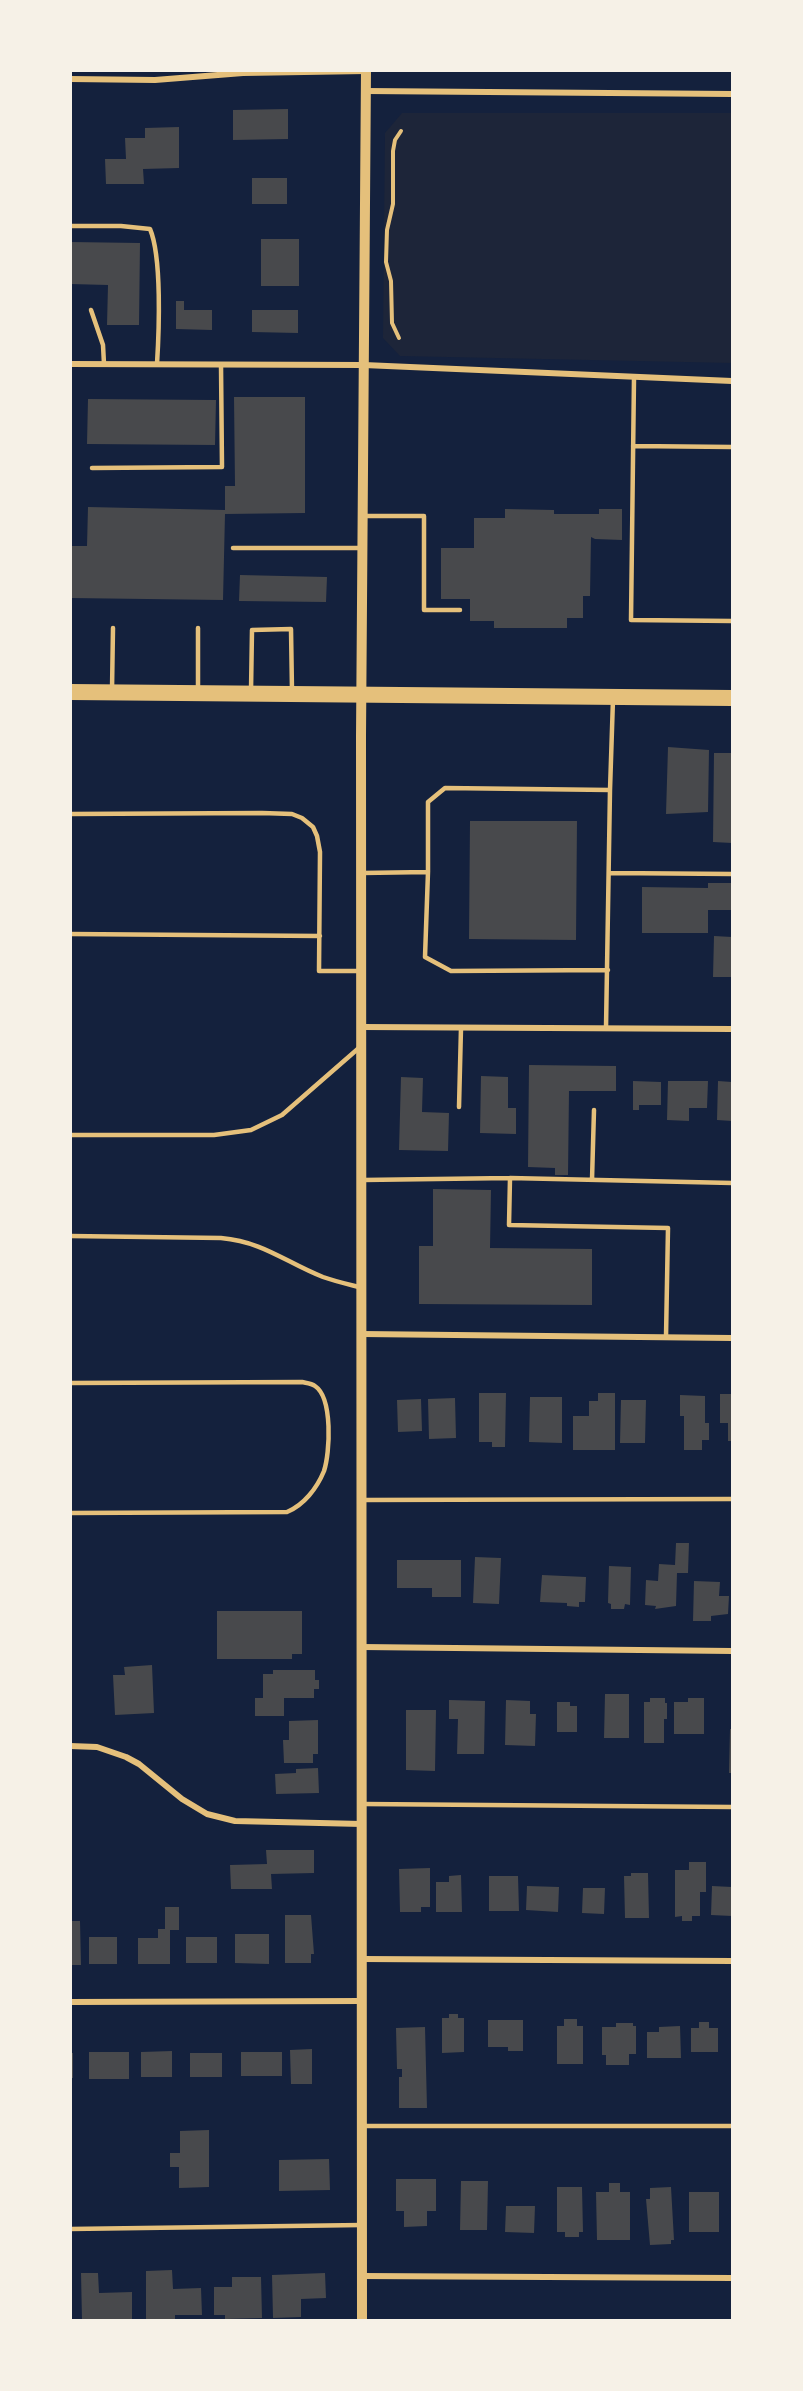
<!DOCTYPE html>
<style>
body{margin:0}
#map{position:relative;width:803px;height:2391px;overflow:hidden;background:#14213d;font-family:"Noto Serif",serif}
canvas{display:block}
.frame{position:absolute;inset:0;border:72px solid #f6f1e7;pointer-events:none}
</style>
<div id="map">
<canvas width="803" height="2391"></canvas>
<div class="frame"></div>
</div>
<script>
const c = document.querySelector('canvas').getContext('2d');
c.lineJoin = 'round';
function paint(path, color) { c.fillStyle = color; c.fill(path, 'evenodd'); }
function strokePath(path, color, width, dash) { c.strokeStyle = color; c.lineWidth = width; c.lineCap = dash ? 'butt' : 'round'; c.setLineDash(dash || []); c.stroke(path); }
const green = new Path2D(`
 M402,113H732V363L400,356L383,338L385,133Z`);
const building = new Path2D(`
 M288,109V139L233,140V110Z
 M179,127V168L143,169L144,184H106L105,159H126L125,138H145V128Z
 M252,178H287V204H252Z
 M261,239H299V286H261Z
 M70,242L140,243L139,325H107L108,285L70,284Z
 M176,301H184V310H212V330L176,329Z
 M252,310H298V333L252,332Z
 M234,397H305V513L225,514L223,600L70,598L71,546H87L88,507L225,510V486H235Z
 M88,399L216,400L215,445L87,444Z
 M505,509L554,510V514H599V509H622V540L595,539L591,537L590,596H583V618H567V628H494V621H470V599H441V548H474V518H505Z
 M240,575L327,577L326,602L239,601Z
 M668,747L709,750L708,812L666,814Z
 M714,753H732V843L713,842Z
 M470,821H577L576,940L469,939Z
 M708,883H732V910H708V933H642V887L708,888Z
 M714,936L732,937V977H713Z
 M529,1065L616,1066V1091H569L568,1175H555V1168L528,1167Z
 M481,1076L508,1077V1108H516V1134L480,1133Z
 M401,1077L423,1078L422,1112L449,1113L448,1151L399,1150Z
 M633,1081L661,1082V1105H639V1110H633Z
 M668,1081H708L707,1108H689V1121L667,1120Z
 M718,1081L732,1082V1121L717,1120Z
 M433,1189L491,1190L490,1248L592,1249V1305L419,1304V1246H433Z
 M479,1393H506L505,1447H492V1442H479Z
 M598,1393H615V1450H573V1416H589V1401H598Z
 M720,1394H732V1441H728V1423H720Z
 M680,1395L705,1396V1423H709V1440H702V1450H684V1416H680Z
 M530,1397H562V1443L529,1442Z
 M455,1398L456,1438L429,1439L428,1399Z
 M421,1399L422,1431L398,1432L397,1400Z
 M621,1400H646L645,1443H620Z
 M676,1543H689L688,1573H677L676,1606L655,1609L656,1606L645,1605L646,1580L658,1581L659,1564L675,1565Z
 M475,1557L501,1558L499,1604L473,1603Z
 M397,1560H461V1597H432V1588H397Z
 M609,1566L631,1567L630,1605L625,1604L624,1609H611V1604L608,1603Z
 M542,1575L586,1577L585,1602H579V1607L567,1606V1603L540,1602Z
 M694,1581L720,1582L719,1596H729L728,1614L711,1616V1621H693Z
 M217,1611H302V1654H292V1659H217Z
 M152,1665L154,1713L115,1715L113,1675H125L124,1667Z
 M273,1670H315V1680H319V1689H314V1698H284V1716H255V1698H263V1674H273Z
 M605,1694H629V1738H604Z
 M650,1698H665V1703H667V1719H664V1743H644V1702H650Z
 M688,1698H704V1734H674V1702H688Z
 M449,1700L485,1701L484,1754H457L458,1719H449Z
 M506,1700L530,1701V1714H536L535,1746L505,1745Z
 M557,1702H570V1706H577V1732H557Z
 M406,1710H436L435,1771L406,1770Z
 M318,1720V1754H313V1763H284L283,1740H289V1721Z
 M730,1729H732V1773H729Z
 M318,1768L319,1793L276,1794L275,1774L296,1773V1769Z
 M266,1850H314V1873L271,1874L272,1889H231L230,1865L267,1864Z
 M689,1862H706V1892H700V1916H692V1921H682V1916L675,1917V1870H689Z
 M430,1868V1907H421V1912H400L399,1869Z
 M631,1873H648L649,1918H625L624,1876H631Z
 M461,1875L462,1912H436V1882H449V1876Z
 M489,1876H518L519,1911H489Z
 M527,1886L559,1887L558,1912L526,1910Z
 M712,1886L732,1887V1916L711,1915Z
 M583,1888H605L604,1914L582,1913Z
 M165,1907H179V1930H170V1964H138V1938H158V1929H165Z
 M285,1915H311L314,1954H311V1963H285Z
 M70,1921H80L81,1965H70Z
 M235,1934H269V1964L235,1963Z
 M89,1937H117V1964H89Z
 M186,1937H217V1963H186Z
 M449,2014H458V2018H464V2052L442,2053V2018H449Z
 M564,2019H577V2026H583V2064H557V2026H564Z
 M488,2020H523V2051H508V2047H488Z
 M699,2022H709V2028H718V2052H691V2028H699Z
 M616,2023H633V2026H636V2054H629V2065H606V2055H602V2027H616Z
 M680,2026L681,2058H647V2032H659V2027Z
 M425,2027L427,2108H399V2077H402V2069H397L396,2028Z
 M312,2049V2084H291L290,2050Z
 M172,2051V2077H141V2052Z
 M89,2052H129V2079H89Z
 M241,2052H282V2076H241Z
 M70,2053H73V2078H70Z
 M190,2053H222V2077H190Z
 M209,2130V2187L179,2188V2167H170V2153H180V2131Z
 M329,2159L330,2190L279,2191V2160Z
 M396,2179H436V2211H427V2226L404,2227V2211H396Z
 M461,2181H488L487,2230H460Z
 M609,2183H620V2192H630V2240H597L596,2192H609Z
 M557,2187H582L583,2232H579V2237H565V2232H557Z
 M671,2187L674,2240H671V2244L650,2245L646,2199H650V2188Z
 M689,2192H719V2232H689Z
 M506,2206H535L534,2233L505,2232Z
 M172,2270L173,2289L201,2288L202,2315H175V2320H146V2271Z
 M81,2273H98L99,2293L132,2292V2320H82Z
 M325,2273L326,2298L301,2299V2317L273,2318L272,2275Z
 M232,2277H261L262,2318L225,2319V2315H214V2287H232Z`);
const path = new Path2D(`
 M399,338L392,323L391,281L386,262L387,230L393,204V151L395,140L401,131`);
const service = new Path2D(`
 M70,226H121L150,229C162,257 159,332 157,364
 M91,310L103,345L104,364
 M634,378L631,620L732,621
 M633,446L732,447
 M92,468L222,467L221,365
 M363,516H424V610H460
 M233,548H363
 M198,689V628
 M112,690L113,628
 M251,691L252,630L291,629L292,691
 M70,814L262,813L292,814L302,818L313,827L317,836L320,852L319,971H359
 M428,872V802L445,788L610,790L613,699
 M362,873L428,872L425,957L451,971L608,970
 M610,873L732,874
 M70,934L320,936
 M606,1028L610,790
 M459,1107L461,1028
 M70,1135H214L251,1130L282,1115L360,1047
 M510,1178L509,1225L668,1228L666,1337
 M363,1180L510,1178L732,1183
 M592,1180L594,1110
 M70,1236L221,1238C264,1242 285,1262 323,1277C334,1281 347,1284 359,1287
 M70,1383L302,1382C306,1383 311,1383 315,1386C333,1398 330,1453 324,1471C317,1488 304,1505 287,1512L70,1513
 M362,1500L732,1499
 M363,1804L732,1807
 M362,2126H732
 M70,2229L362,2225`);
const minor = new Path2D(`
 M70,79L155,80L243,73L366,71
 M366,91L732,94
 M70,364L364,365L732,381
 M362,1027L732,1029
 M362,1334L732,1338
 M362,1647L732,1651
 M70,1746L97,1747L126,1757L139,1764L182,1799L207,1814L235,1821L362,1824
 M362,1959L732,1961
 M70,2002L362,2001
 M362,2276L732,2278`);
const tertiary = new Path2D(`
 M362,2320L361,736L366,70`);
const trunk = new Path2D(`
 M70,692L732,698`);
paint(green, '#1d2539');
paint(building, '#48494c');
strokePath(path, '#e5c07b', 4);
strokePath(service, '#e5c07b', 4.5);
strokePath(minor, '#e5c07b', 6);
strokePath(tertiary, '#e5c07b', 10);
strokePath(trunk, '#e5c07b', 16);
</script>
